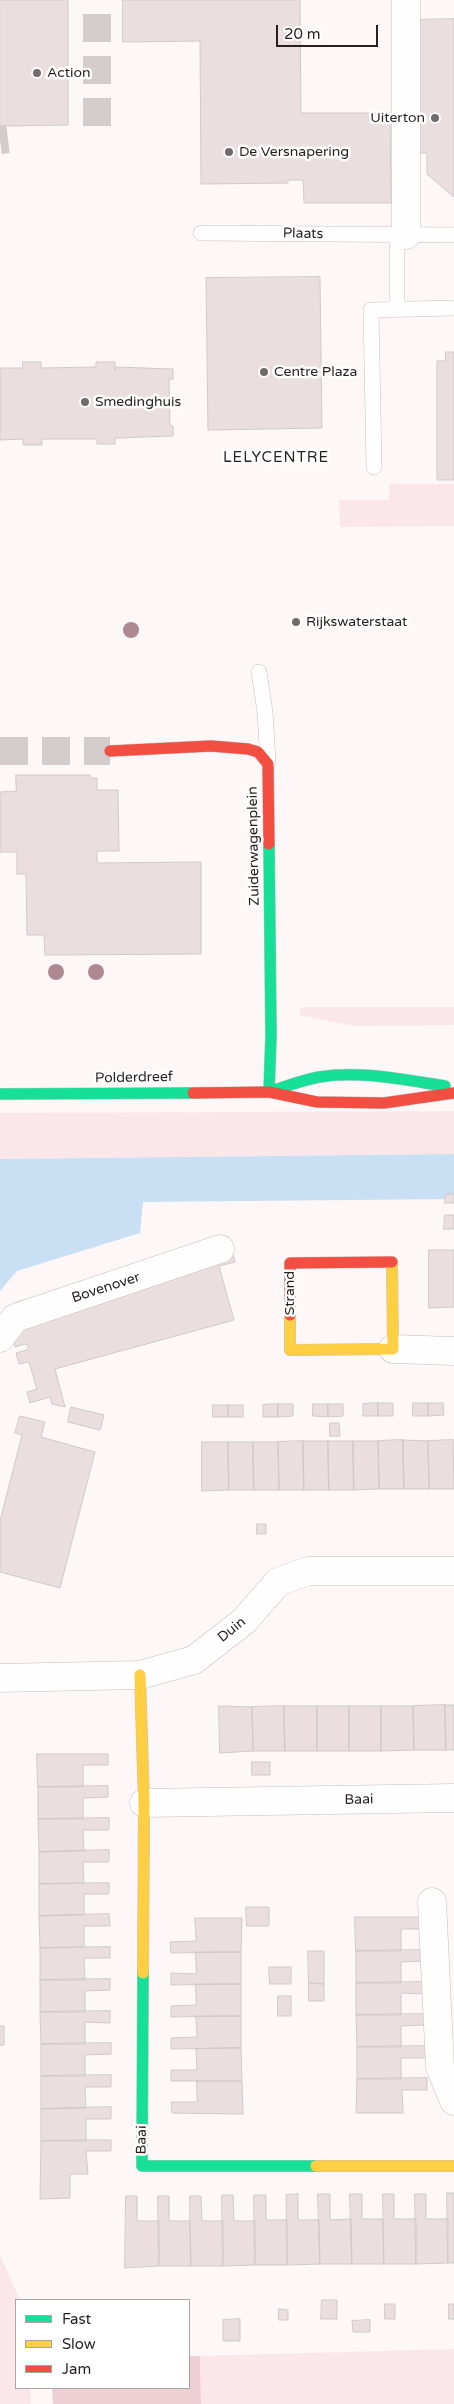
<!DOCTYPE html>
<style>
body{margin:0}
#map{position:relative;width:454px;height:2404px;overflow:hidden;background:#fdf7f8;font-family:"Varela Round",sans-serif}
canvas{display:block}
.legend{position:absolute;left:15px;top:2299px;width:175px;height:90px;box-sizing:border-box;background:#fff;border:1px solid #a9a5a6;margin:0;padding:6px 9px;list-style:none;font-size:15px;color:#271f20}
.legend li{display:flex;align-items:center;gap:10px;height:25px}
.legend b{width:25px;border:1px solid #a9a5a6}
.scale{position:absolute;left:276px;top:25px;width:102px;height:22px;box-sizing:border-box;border:2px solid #271f20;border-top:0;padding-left:6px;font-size:15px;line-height:18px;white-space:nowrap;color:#271f20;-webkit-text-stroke:4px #fff;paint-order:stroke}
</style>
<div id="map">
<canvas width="454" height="2404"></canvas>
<ul class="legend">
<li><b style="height:6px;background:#16e098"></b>Fast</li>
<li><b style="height:6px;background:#ffcf43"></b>Slow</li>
<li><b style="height:6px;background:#f24e42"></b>Jam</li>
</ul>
<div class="scale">20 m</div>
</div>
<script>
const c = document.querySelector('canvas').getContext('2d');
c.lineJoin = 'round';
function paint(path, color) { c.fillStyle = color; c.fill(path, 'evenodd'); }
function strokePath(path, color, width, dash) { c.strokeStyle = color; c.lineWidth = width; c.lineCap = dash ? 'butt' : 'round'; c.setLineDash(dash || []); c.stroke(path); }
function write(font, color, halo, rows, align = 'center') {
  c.font = font + ' "Varela Round",sans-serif'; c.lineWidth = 5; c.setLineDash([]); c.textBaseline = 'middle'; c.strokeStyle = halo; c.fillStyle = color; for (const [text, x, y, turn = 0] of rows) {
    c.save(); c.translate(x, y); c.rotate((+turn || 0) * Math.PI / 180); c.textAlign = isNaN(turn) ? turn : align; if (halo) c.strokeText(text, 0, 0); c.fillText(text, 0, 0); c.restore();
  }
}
const green = new Path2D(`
 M389,484H454V526L340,527L339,500H389Z
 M301,1007H454V1025L354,1026L299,1015Z
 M454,1111V1154L0,1159V1113Z
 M0,2255L20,2300H16V2388H30L31,2404H0Z
 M454,2349V2404H201L200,2356Z`);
const forest = new Path2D(`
 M189,2356H200L201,2404H53L52,2388H189Z`);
const water = new Path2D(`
 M454,1154V1199L143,1202L140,1233L17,1271L0,1291V1159Z`);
const building = new Path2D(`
 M0,0H68V125L0,126Z
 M123,0H300L301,113H390L391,203H304L303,180H288V183L201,184L200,41L123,42Z
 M454,19V197L427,174V153H417L414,20Z
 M320,277L322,428L208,430L206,278Z
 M446,352H454V480H437V361H445Z
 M23,362H41V368L96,367V362H115V370V367L173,369V379H169L170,425L173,426V436L115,438V444H97V439H42V445H23V439L0,440V368H22Z
 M16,775H90V778H97V790H118L119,851H97V863L201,862V954L45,955L44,935H27L26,874H17V852H0V792L16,791Z
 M446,1194H454V1203H445Z
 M445,1215H454V1229H444Z
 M228,1237L235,1262L219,1266L234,1320L55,1369L65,1407L52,1404L50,1397L30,1403L27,1392L37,1389L29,1362L19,1364L16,1353L27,1350L29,1346L25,1344L15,1347L9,1325L17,1316L14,1303L213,1249L211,1242Z
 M429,1250H454V1307L429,1308Z
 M378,1403H393V1416H378Z
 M378,1403V1416H363V1404Z
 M413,1403H428V1416H413Z
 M428,1403H443L444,1415L428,1416Z
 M278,1404V1417H263V1405Z
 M278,1404H293V1416L278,1417Z
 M313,1404H328V1417L313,1416Z
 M328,1404H343V1416L328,1417Z
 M213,1405H228V1417H213Z
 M228,1405H243V1417H228Z
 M71,1407L104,1415L100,1430L68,1422Z
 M20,1416L45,1422L41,1437L95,1452L60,1588L0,1572V1521L22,1435L15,1433Z
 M330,1423H339L340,1436H330Z
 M403,1440L404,1489H379L378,1441Z
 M403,1440L428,1441L429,1489H404Z
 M453,1440L454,1489H429L428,1441Z
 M303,1441L304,1490H279L278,1442Z
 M303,1441H328L329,1490H304Z
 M328,1441H353L354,1490H329Z
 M353,1441H378L379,1489L354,1490Z
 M202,1442H228L229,1490L202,1491Z
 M228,1442H253L254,1490H229Z
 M253,1442H278L279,1490H254Z
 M257,1524H266V1534H257Z
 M445,1705L446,1750H414L413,1706Z
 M445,1705H454V1750H446Z
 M219,1706L252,1707L253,1751L220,1753Z
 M284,1706L285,1751H253L252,1707Z
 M284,1706H317V1751H285Z
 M317,1706H349V1751H317Z
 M349,1706H381V1751H349Z
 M381,1706H413L414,1750L381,1751Z
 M37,1754H108V1765H83V1787H38Z
 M252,1762H270V1775H252Z
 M108,1786V1797L83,1798V1819H38V1787Z
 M109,1818V1830H83L84,1851L39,1852L38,1819Z
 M109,1850V1862H83L84,1883L39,1884V1852Z
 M109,1883V1894H84V1915L39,1916V1884Z
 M246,1907H269V1926H247Z
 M109,1914L110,1926H84V1947L40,1948L39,1916Z
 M355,1917H426V1929H401V1951H356Z
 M195,1918H242L241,1952L171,1953L170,1942L196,1941Z
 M110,1947V1958H84L85,1980H40V1948Z
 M426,1950V1961L401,1962V1983H356V1951Z
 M308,1951H324V1984L309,1983Z
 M196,1952H241V1984L171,1985V1973L196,1974Z
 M269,1967H291V1984H270Z
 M110,1979V1990L85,1991V2012H40V1980Z
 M426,1982V1994L401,1993V2015H356V1983Z
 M309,1983L324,1984V2001H309Z
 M196,1984H241V2016L171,2017V2006L196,2005Z
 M278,1996H291V2016H278Z
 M110,2011V2023L85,2022V2044H41L40,2012Z
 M426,2014L427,2025L401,2026V2047H357L356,2015Z
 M196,2016H241V2048L171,2049V2038L197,2037Z
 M0,2026H4V2045H0Z
 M111,2043V2054L85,2055V2076H41V2044Z
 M427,2046V2058H401V2079H357V2047Z
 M241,2048L242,2081H171V2070H197L196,2049Z
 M111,2075V2087H85L86,2108L41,2109V2076Z
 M427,2078V2090H402L403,2113H356L357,2079Z
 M197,2081H242L243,2114L172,2113L171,2102H197Z
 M111,2107V2119H86V2141H41V2109Z
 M86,2140H111V2151H86L88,2174H70V2198L40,2199L41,2141Z
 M447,2193H454V2263H448Z
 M298,2194V2220H319L320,2264L287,2265L286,2195Z
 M318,2194H330V2220L351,2219L352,2264H320Z
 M350,2194H362V2219H383L384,2264H352Z
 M383,2194H394V2219H416V2264H384Z
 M415,2194H426V2219H448V2263L416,2264Z
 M222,2195H233L234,2221H255V2265L223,2266Z
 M254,2195H266V2220H287V2265H255Z
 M126,2196H137V2221H159V2266L125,2268Z
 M158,2196H169V2221H190L191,2266H159Z
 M190,2196H201L202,2221H223V2266H191Z
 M322,2300H337V2319H321Z
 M385,2304H395V2319H385Z
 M449,2304H454V2319H449Z
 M279,2309L288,2310V2320H279Z
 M240,2319V2341H223V2320Z
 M370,2320V2332H353L352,2321Z`);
const streetTunnel = new Path2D(`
 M97,126V0
 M0,140L8,139`);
const secondaryTunnel = new Path2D(`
 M0,751H110`);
const lane = new Path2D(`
 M201,233L454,235
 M397,309V235
 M374,467L371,310L454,308
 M259,672L265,712L268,762`);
const street = new Path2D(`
 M406,0V235
 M0,1338L15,1318L220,1249
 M393,1349L454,1351
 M0,1678L140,1675L194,1660L244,1621L278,1582L308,1571H454
 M144,1803L454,1798
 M432,1902L440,2067L454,2101`);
const fast = new Path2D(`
 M269,844L271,1036L269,1092
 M271,1091C287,1086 303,1080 319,1077C361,1070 404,1080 445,1086
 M0,1094L193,1093
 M143,1973L142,2166H316`);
const slow = new Path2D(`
 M290,1315V1350L393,1349L392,1262
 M140,1675L144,1803L143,1973
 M316,2166H454`);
const jam = new Path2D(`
 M110,751L211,746L248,749L258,752L268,764L269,844
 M193,1093L269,1092L317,1102L384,1103L454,1093
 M290,1315V1263L392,1262`);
const trees = [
 [131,630],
 [56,972],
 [96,972]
];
const markers = [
 [37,73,5,"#726b6c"],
 [435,118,5,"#726b6c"],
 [229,152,5,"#726b6c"],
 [264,372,5,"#726b6c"],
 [85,402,5,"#726b6c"],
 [296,622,5,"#726b6c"]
];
const poiNames = [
 ["Action",47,73],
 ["Uiterton",425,118,"right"],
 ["De Versnapering",239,152],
 ["Centre Plaza",274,372],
 ["Smedinghuis",95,402],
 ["Rijkswaterstaat",306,622]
];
const streetNames = [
 ["Plaats",303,234,1],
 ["Zuiderwagenplein",254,846,-91],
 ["Polderdreef",134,1078,-1],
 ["Bovenover",106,1288,-18],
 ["Strand",290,1293,-90],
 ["Duin",232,1630,-39],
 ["Baai",359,1800,-1],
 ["Baai",142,2140,-89]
];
const neighbourhoodNames = [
 ["LELYCENTRE",276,458]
];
paint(green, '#fbe7ea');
paint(forest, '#edcfd4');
paint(water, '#c8dff4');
paint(building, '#eadee0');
strokePath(building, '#d0c9ca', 1);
strokePath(streetTunnel, '#d2cccd', 28, [28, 14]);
strokePath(secondaryTunnel, '#d2cccd', 28, [28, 14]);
strokePath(lane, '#c7bfc0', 16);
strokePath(street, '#c7bfc0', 29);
strokePath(fast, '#c7bfc0', 12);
strokePath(slow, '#c7bfc0', 12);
strokePath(jam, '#c7bfc0', 12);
strokePath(lane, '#fffefe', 15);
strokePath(street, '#fffefe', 28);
strokePath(fast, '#16e098', 11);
strokePath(slow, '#ffcf43', 11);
strokePath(jam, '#f24e42', 11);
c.fillStyle = '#ad8991';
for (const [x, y] of trees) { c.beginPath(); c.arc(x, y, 8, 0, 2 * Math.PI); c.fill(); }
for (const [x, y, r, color] of markers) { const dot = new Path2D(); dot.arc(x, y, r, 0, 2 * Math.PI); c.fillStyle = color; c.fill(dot); strokePath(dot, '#fff', 2); }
write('14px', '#271f20', '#fff', poiNames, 'left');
write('14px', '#271f20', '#fff', streetNames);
c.letterSpacing = '1px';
write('15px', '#271f20', '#fff', neighbourhoodNames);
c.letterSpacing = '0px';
</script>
